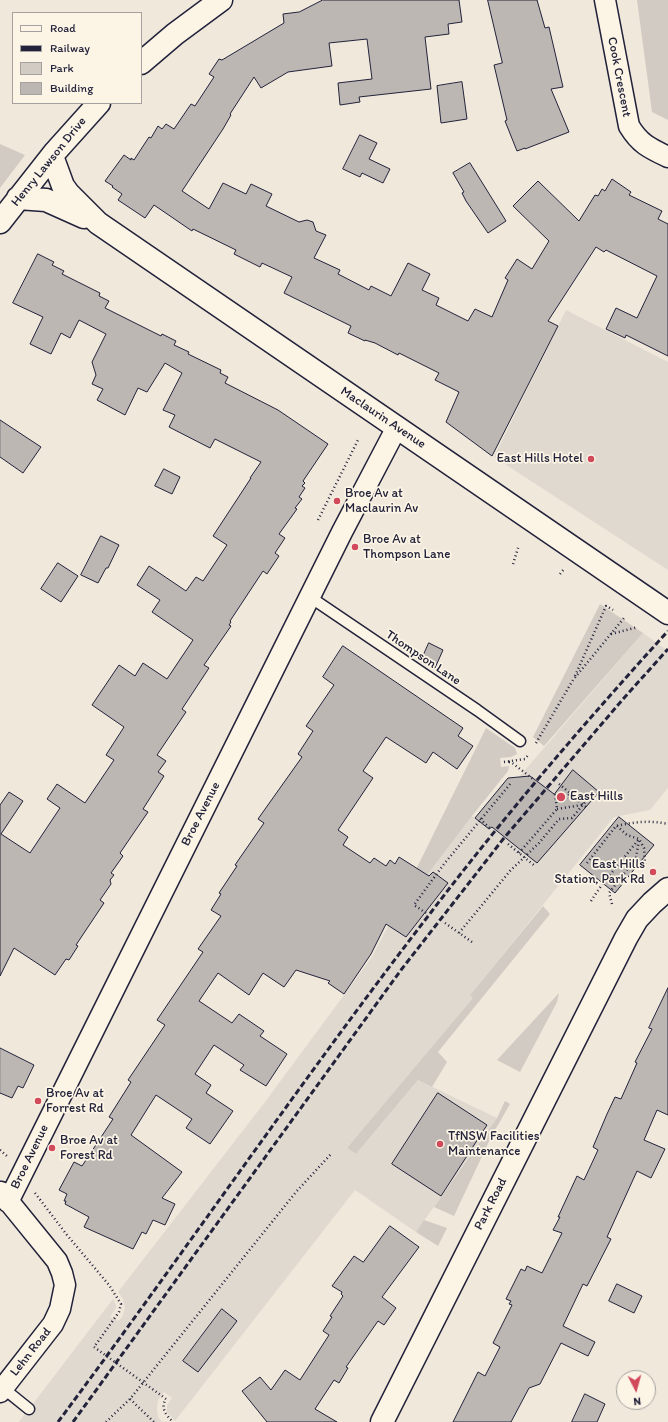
<!DOCTYPE html>
<style>
body{margin:0}
#map{position:relative;width:668px;height:1422px;overflow:hidden;background:#efe8db;font-family:Itim,sans-serif}
canvas{display:block}
.legend{position:absolute;left:12px;top:12px;width:130px;height:92px;box-sizing:border-box;background:#fcf5e5;border:1px solid #a5a1a1;margin:0;padding:5px 7px;list-style:none;font-size:12px;color:#22223b}
.legend li{display:flex;align-items:center;gap:8px;height:20px}
.legend b{width:20px;border:1px solid #a5a1a1}
.north{position:absolute;left:616px;top:1370px;width:40px;height:40px;box-sizing:border-box;background:#fcf5e5;border:1px solid #a5a1a1;border-radius:50%;rotate:174deg;font-size:11px;font-weight:700;line-height:16px;text-align:center;color:#22223b}
.north::after{content:'';display:block;margin:auto;width:14px;height:18px;background:#d1495b;clip-path:polygon(50% 0,100% 100%,50% 72%,0 100%)}
</style>
<div id="map">
<canvas width="668" height="1422"></canvas>
<ul class="legend">
<li><b style="height:5px;background:#fcf5e5"></b>Road</li>
<li><b style="height:5px;background:#22223b"></b>Railway</li>
<li><b style="height:11px;background:#d1cbc3"></b>Park</li>
<li><b style="height:11px;background:#bcb7b3"></b>Building</li>
</ul>
<div class="north">N</div>
</div>
<script>
const c = document.querySelector('canvas').getContext('2d');
c.lineJoin = 'round';
function paint(path, color) { c.fillStyle = color; c.fill(path, 'evenodd'); }
function strokePath(path, color, width, dash) { c.strokeStyle = color; c.lineWidth = width; c.lineCap = dash ? 'butt' : 'round'; c.setLineDash(dash || []); c.stroke(path); }
function write(font, color, halo, rows, align = 'center') {
  c.font = font + ' Itim,sans-serif'; c.lineWidth = 3.5; c.setLineDash([]); c.textBaseline = 'middle'; c.strokeStyle = halo; c.fillStyle = color; for (const [text, x, y, turn = 0] of rows) {
    c.save(); c.translate(x, y); c.rotate((+turn || 0) * Math.PI / 180); c.textAlign = isNaN(turn) ? turn : align; if (halo) c.strokeText(text, 0, 0); c.fillText(text, 0, 0); c.restore();
  }
}
const built = new Path2D(`
 M566,310L668,362V570L494,457Z
 M643,633L668,651V788L650,810L614,817L470,995L474,998L347,1148L356,1154L418,1080L497,1118L416,1232L355,1190L175,1421L167,1412V1405L172,1398L164,1392L158,1400L157,1408L158,1417L162,1422H19L113,1299L116,1305V1308L110,1317L118,1321L122,1317L125,1308L123,1299L118,1292L265,1102L372,957L387,928L472,816L475,818L508,778L519,777Z`);
const green = new Path2D(`
 M637,0H668V120L652,112Z
 M0,144L25,155L0,188Z
 M600,604L643,633L544,746L533,737Z
 M486,728L515,748L517,754L511,757L500,758L501,767L509,766L508,771L472,816L387,928Z
 M543,906L550,914L438,1052L447,1062L432,1087L418,1080L356,1154L347,1148L473,998L470,995Z
 M559,993L557,1002L520,1072L497,1060Z
 M505,1101L510,1104L491,1137L454,1216L434,1207L497,1118Z
 M424,1220L447,1228L438,1246L416,1232Z`);
const building = new Path2D(`
 M323,0H459L462,22L448,24L449,34L425,37L431,89L359,97L360,102L340,105L338,83L372,79L367,39L329,43L332,66L288,72L261,88L254,77L230,114L231,115L223,129L182,191L209,209L223,183L246,194L251,184L272,194L266,206L299,222L307,220L313,222L316,231L326,235L314,258L340,270L338,274L369,290L371,286L391,296L408,263L430,274L422,290L439,298L436,305L468,321L475,309L492,317L508,280L505,278L517,259L532,269L549,241L513,206L538,181L579,221L595,195L598,196L602,189L605,191L612,179L631,192L629,195L662,211L658,219L668,224V356L626,335L625,338L606,329L616,308L637,318L657,276L606,250L604,252L596,247L548,321L558,326L492,456L446,422L459,392L435,380L439,373L399,353L398,355L375,343L365,340V341L348,333L351,326L284,293L292,277L262,263L260,267L234,254L236,250L193,229L192,231L154,205L145,218L118,200L122,194L112,187L113,186L105,181L124,155L131,160V158L134,160L149,137L151,138L158,126L162,129L166,124L174,129L191,104L195,106L214,77L209,74L219,59L222,60L284,23L283,14L299,12Z
 M488,0H537L545,28L549,27L563,87L551,89L569,132L525,149V148L517,151L505,121L507,120L494,65L502,63Z
 M462,82L467,119L441,123L437,86Z
 M360,135L377,143L369,159L390,169L383,183L362,173L360,177L343,169Z
 M470,163L506,221L488,233L466,201L462,193L464,192L453,173Z
 M38,254L54,262L52,265L64,271L62,274L100,293L99,296L109,301L105,308L161,336L162,334L176,341L174,345L189,352L188,354L221,370L220,373L228,377L225,383L278,410L328,444L303,481L305,483L302,486L305,488L299,497L302,499L295,508L297,509L279,534L285,538L275,553L279,556L267,574L263,571L230,621L231,622L229,625L231,626L204,665L209,668L182,709L186,712L157,755L166,761L158,772L164,776L143,809L148,812L120,853L123,856L111,873L114,875L110,880L111,884L100,900L104,903L76,945L78,946L69,960L66,959L55,975L14,948L0,976V805L9,792L23,801L1,834L30,853L60,808L47,799L57,784L85,803L114,760L106,755L124,727L92,705L119,665L135,676L143,663L167,679L193,640L152,612L160,600L137,585L149,566L186,591L196,577L203,581L227,545L213,536L251,478H250L261,462L215,439L210,448L169,427L175,415L163,410L182,373L165,363L147,392L138,388L125,415L97,400L103,389L92,384L96,375L92,362L106,334L79,320L70,338L61,333L51,354L30,344L43,317L13,303Z
 M0,420L41,447L23,473L0,457Z
 M164,469L180,477L172,494L155,486Z
 M101,536L119,545L108,568H106L98,583L81,575Z
 M58,563L78,576L61,602L41,589Z
 M429,643L443,650L435,668L421,661Z
 M343,646L463,728L458,736L473,746L457,769L433,752L426,763L386,737L363,771L373,778L338,830L348,837L343,845L370,863L374,858L386,866L390,860L395,864L399,857L429,876L433,872L448,883L406,937L386,924L371,954L344,994L328,983L330,981L296,970L284,987L263,973L249,995L218,973L199,1001L232,1023L239,1014L264,1031L260,1036L287,1054L266,1086L240,1070L244,1065L214,1045L195,1074L211,1085L206,1093L233,1111L210,1144L186,1128L192,1119L156,1095L131,1135L182,1172L162,1198L175,1204L165,1225L153,1220L146,1234L142,1232L133,1249L84,1227L89,1217L65,1204L66,1201H64L67,1194L59,1190L74,1162L82,1166L113,1119L109,1117L131,1082L128,1080L165,1025L157,1020L203,952L198,949L221,916L211,910L221,894L219,893L237,866L235,865L264,823L258,819L302,757L298,754L313,731L306,726L334,685L323,677Z
 M573,770L599,792L537,863L492,827L489,829L475,818L508,778L530,776L554,794Z
 M619,817L654,845L615,893L580,865Z
 M668,988V1115L657,1110L644,1140L665,1149L651,1178L637,1171L607,1237L611,1239L587,1286L583,1284L563,1326L595,1342L588,1356L561,1343L540,1384L529,1388L511,1422H453L478,1372L485,1376L500,1347L493,1343L512,1305L509,1304L511,1301L506,1299L521,1269L525,1271L527,1266L542,1273L562,1233L553,1230L560,1217H558L577,1176L584,1180L598,1150L593,1147L607,1114L615,1097L621,1099L637,1063L635,1062L652,1029L649,1028Z
 M0,1048L34,1065L23,1088L18,1086L12,1098L0,1093Z
 M438,1093L487,1125L441,1196L392,1164Z
 M390,1226L419,1247L382,1297L396,1308L384,1325L378,1321L346,1367L348,1368L339,1383L334,1380L315,1409L337,1422H267L242,1391L260,1377L271,1390L285,1370L300,1380L329,1335L323,1331L332,1317L330,1316L343,1296L341,1294L342,1292L332,1286L354,1256L363,1262Z
 M617,1284L642,1296L634,1313L609,1301Z
 M222,1309L237,1321L198,1372L183,1361Z
 M585,1394L605,1404L597,1422H572Z`);
const path = new Path2D(`
 M318,520L359,438
 M513,564L519,545
 M560,574L564,569
 M611,634L638,627
 M575,676L606,606L613,610
 M536,743L573,680L624,618
 M504,762L525,759L529,754
 M509,762H511L533,779
 M559,784L570,793L567,798
 M570,793L587,808
 M557,809L582,805
 M480,819L491,829
 M617,826L627,835L639,839L644,848L645,864
 M508,844L535,866
 M519,853L557,809L555,794
 M587,863L616,826C634,822 650,820 668,824
 M591,901L601,886L639,839
 M612,904L609,893L636,858L639,840
 M426,913L414,905L444,864L511,783
 M445,923L472,942
 M459,933L510,871L539,843L559,819L572,818L586,801
 M0,1150L8,1157
 M35,1193L67,1235L109,1285L121,1304L119,1312L94,1347
 M162,1396L166,1399C160,1408 166,1415 173,1422
 M130,1399L154,1422
 M106,1422L130,1399L296,1192L331,1154`);
const lane = new Path2D(`
 M310,597L477,710L520,741
 M3,1388L29,1409`);
const street = new Path2D(`
 M605,0L629,126C640,144 649,148 668,157
 M8,1202L342,532L397,427
 M0,1392L53,1324L60,1309L65,1285L62,1273L57,1261L1,1192`);
const secondary = new Path2D(`
 M141,63L175,34L221,0
 M52,156L63,186L68,193L98,223L668,613
 M18,198L46,200L84,217
 M0,222L55,152L99,103
 M382,1422L626,938L637,919L652,903L668,889`);
const rail = new Path2D(`
 M58,1422C184,1253 303,1078 432,911C506,814 586,721 668,631
 M73,1422L401,970L504,838L624,698L668,649`);
const pathBridge = new Path2D(`
 M94,1347L162,1396`);
const markers = [
 [591,459,4,"#d1495b"],
 [337,501,4,"#d1495b"],
 [355,547,4,"#d1495b"],
 [561,797,5,"#d1495b"],
 [653,872,4,"#d1495b"],
 [38,1101,4,"#d1495b"],
 [440,1144,4,"#d1495b"],
 [52,1148,4,"#d1495b"]
];
const streetNames = [
 ["Cook Crescent",619,77,79],
 ["Henry Lawson Drive",49,162,-51],
 ["Maclaurin Avenue",383,418,34],
 ["Thompson Lane",423,658,34],
 ["Broe Avenue",201,814,-63],
 ["Broe Avenue",30,1157,-64],
 ["Park Road",491,1204,-63],
 ["Lehn Road",31,1352,-52]
];
const poiNames = [
 ["East Hills Hotel",583,459,"right"],
 ["Broe Av at",345,494],
 ["Maclaurin Av",345,509],
 ["Broe Av at",363,540],
 ["Thompson Lane",363,555],
 ["East Hills",570,797],
 ["East Hills",645,865,"right"],
 ["Station, Park Rd",645,880,"right"],
 ["Broe Av at",46,1094],
 ["Forrest Rd",46,1109],
 ["TfNSW Facilities",448,1137],
 ["Maintenance",448,1152],
 ["Broe Av at",60,1141],
 ["Forest Rd",60,1156]
];
paint(built, '#e0d9cf');
paint(green, '#d1cbc3');
paint(building, '#bcb7b3');
strokePath(building, '#22223b', 1);
strokePath(lane, '#22223b', 13);
strokePath(street, '#22223b', 23);
strokePath(secondary, '#22223b', 25);
strokePath(path, '#22223b', 2.5, [1, 3]);
strokePath(lane, '#fcf5e5', 10);
strokePath(street, '#fcf5e5', 20);
strokePath(secondary, '#fcf5e5', 22);
strokePath(rail, '#22223b', 3, [6, 3]);
strokePath(pathBridge, '#22223b', 2.5, [1, 3]);
for (const [x, y, r, color] of markers) { const dot = new Path2D(); dot.arc(x, y, r, 0, 2 * Math.PI); c.fillStyle = color; c.fill(dot); strokePath(dot, '#fcf5e5', 1.5); }
write('13px', '#22223b', '#fcf5e5', streetNames);
write('13px', '#22223b', '#fcf5e5', poiNames, 'left');
</script>
